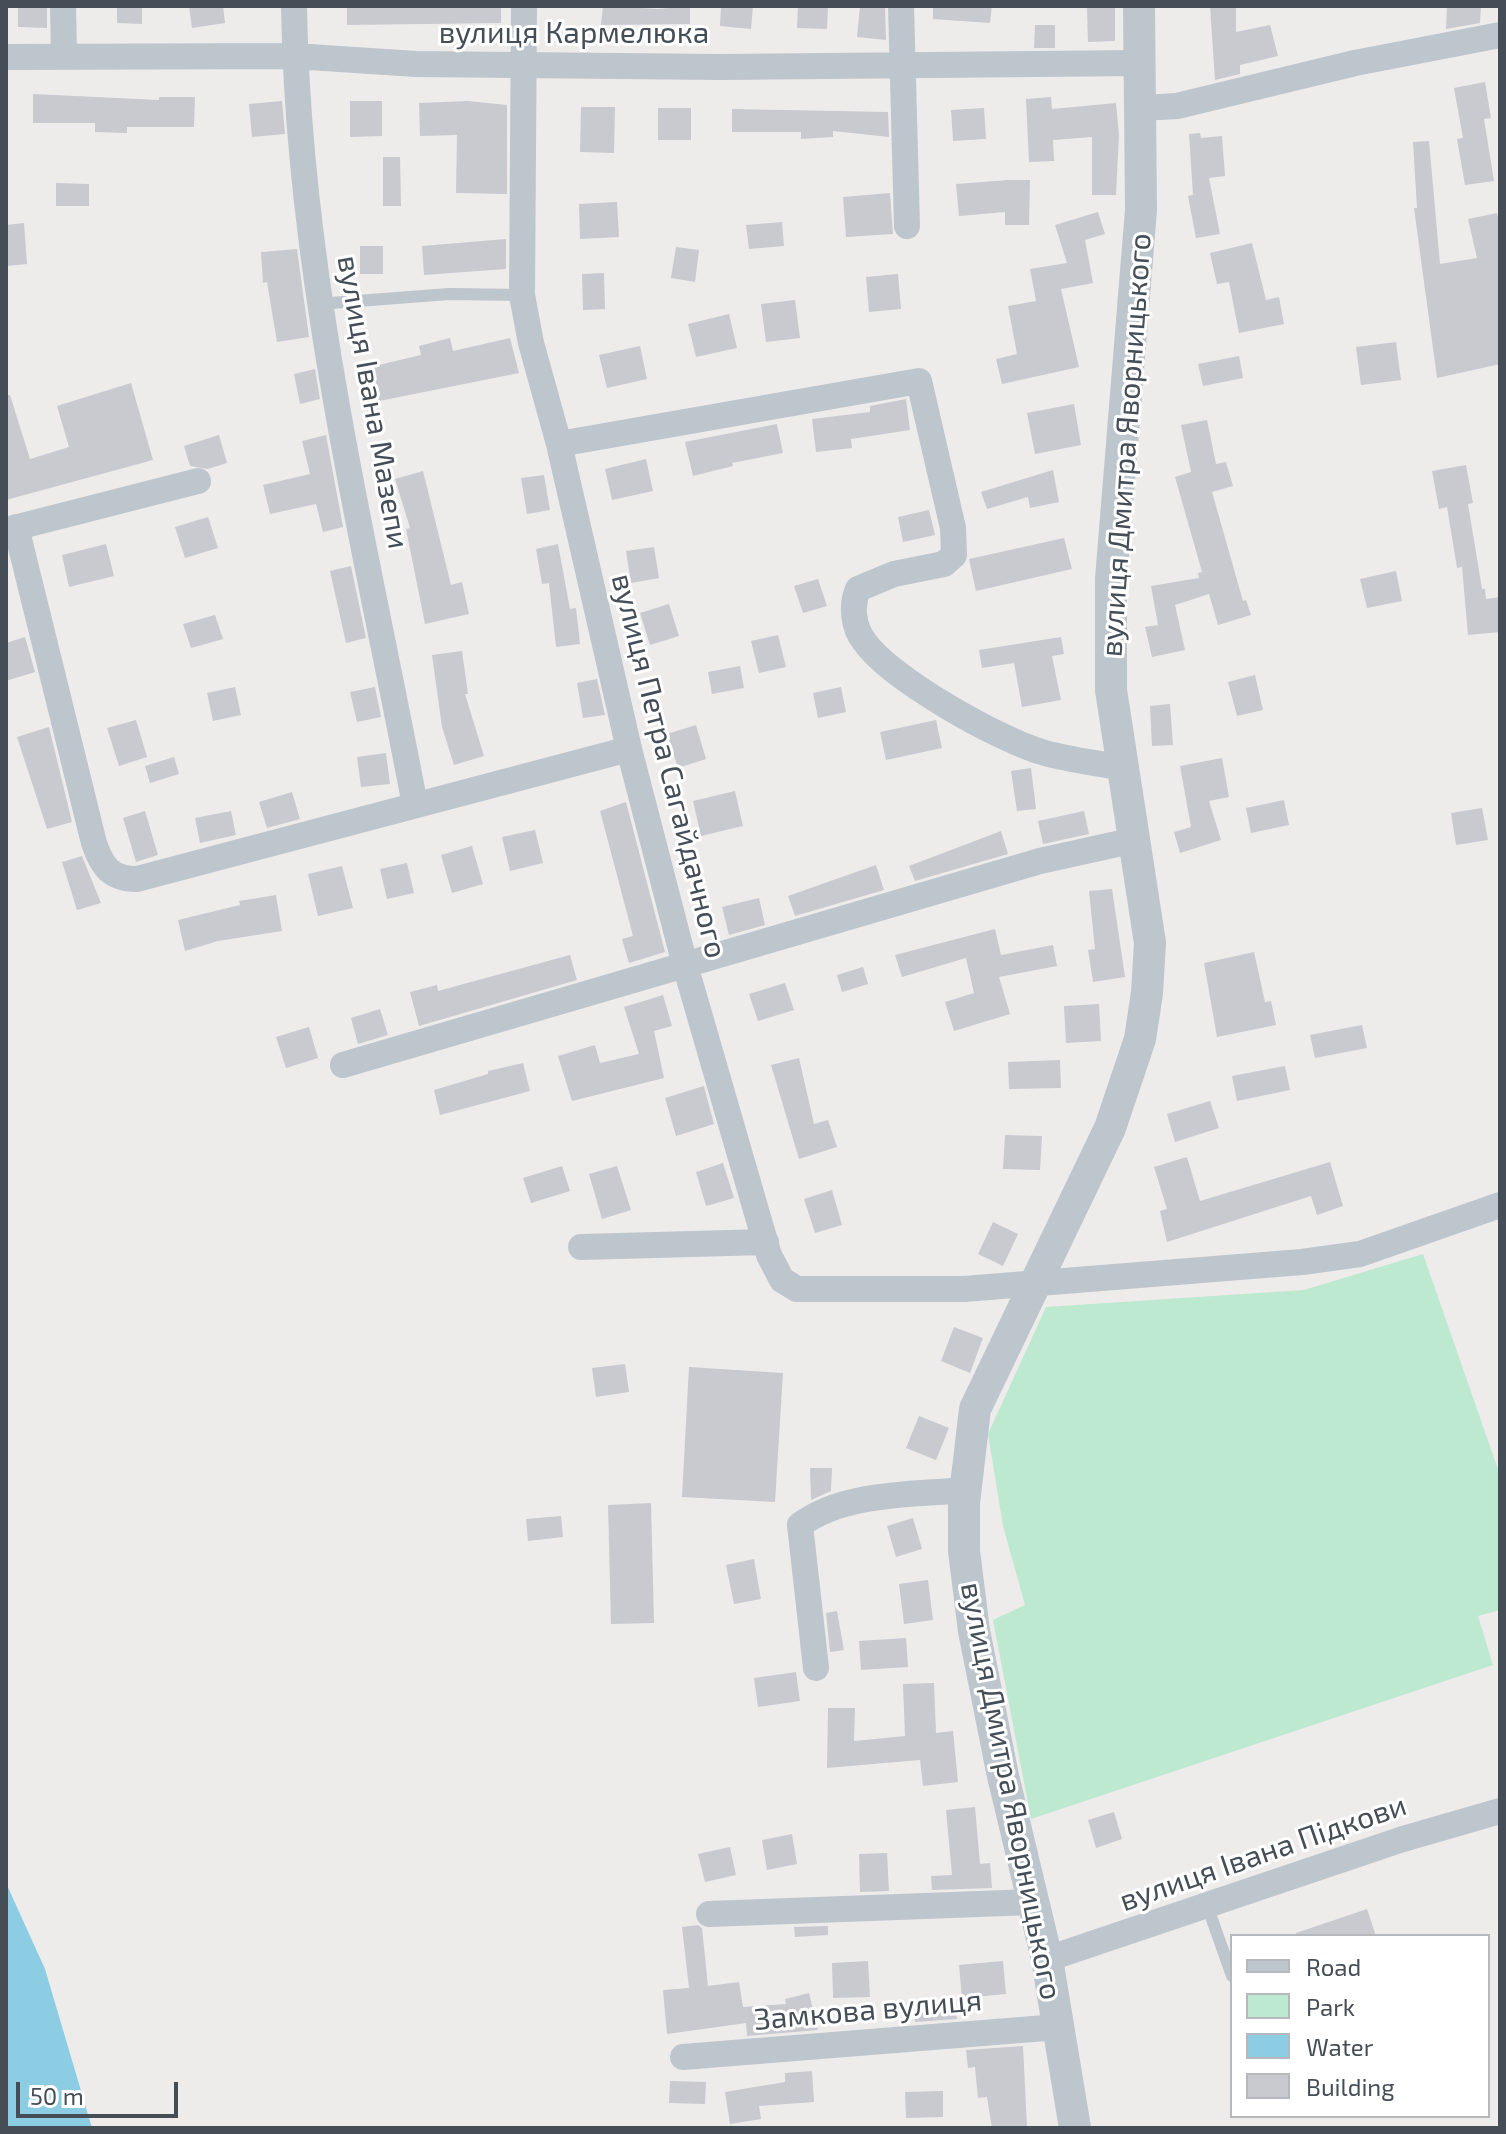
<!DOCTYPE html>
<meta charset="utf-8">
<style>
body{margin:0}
#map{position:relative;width:1506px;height:2134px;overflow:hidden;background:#eeebeb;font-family:"Exo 2",sans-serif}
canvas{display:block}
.frame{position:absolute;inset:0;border:8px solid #454e57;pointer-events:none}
.legend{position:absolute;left:1230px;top:1934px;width:260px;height:184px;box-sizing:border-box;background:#fff;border:2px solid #b5b8bc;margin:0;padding:10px 14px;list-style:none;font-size:24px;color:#454e57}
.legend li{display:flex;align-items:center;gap:16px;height:40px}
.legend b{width:40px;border:2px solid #b5b8bc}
.scale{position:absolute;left:16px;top:2082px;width:162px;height:36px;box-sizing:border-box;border:4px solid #454e57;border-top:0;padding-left:10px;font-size:24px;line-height:28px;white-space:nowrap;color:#454e57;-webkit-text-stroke:6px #fff;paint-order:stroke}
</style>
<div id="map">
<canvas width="1506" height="2134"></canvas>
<div class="frame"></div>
<ul class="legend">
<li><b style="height:10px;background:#bdc5cd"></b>Road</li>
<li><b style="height:22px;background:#bce9cf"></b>Park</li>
<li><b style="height:22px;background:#8ccde3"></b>Water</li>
<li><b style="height:22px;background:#c8cad0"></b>Building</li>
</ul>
<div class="scale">50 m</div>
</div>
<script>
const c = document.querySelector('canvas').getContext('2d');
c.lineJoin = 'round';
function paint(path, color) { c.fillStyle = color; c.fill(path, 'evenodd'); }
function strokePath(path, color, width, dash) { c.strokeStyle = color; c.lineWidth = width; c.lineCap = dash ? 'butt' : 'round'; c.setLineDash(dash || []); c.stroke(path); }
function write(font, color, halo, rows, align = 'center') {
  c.font = font + ' "Exo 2",sans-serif'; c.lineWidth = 6; c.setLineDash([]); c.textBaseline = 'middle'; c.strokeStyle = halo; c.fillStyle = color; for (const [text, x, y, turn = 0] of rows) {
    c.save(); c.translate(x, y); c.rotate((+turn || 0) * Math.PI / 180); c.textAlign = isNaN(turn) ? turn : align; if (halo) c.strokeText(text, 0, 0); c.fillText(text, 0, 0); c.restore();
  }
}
const green = new Path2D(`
 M1423,1254L1500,1475V1610L1478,1616L1493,1665L1031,1819L993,1620L1025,1605L1003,1526L988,1434L1046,1307L1304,1290Z`);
const water = new Path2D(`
 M6,1883L45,1969L92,2128H6Z`);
const building = new Path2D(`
 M18,6H47V28L18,27Z
 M117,6H142V24L117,23Z
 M189,6H223L225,23L192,28Z
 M347,6H501V23L347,25Z
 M603,6L658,9L690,6V24L601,25Z
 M721,6H753L751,29L720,26Z
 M798,6H828L827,29L797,28Z
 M860,6H885L886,40L857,37Z
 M933,6H992L990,23L933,19Z
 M1210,6H1236V32L1270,25L1278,56L1240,65V74L1215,80Z
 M1447,6H1481L1480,23L1446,29Z
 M1087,8H1115V41L1088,42Z
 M1035,25H1055V48H1034Z
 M1485,82L1491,118L1484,119L1494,181L1465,185L1457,139L1463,138L1454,88Z
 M33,94L159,100V97H195L194,127H127V133L95,132V123H33Z
 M1051,97L1052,109L1116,103L1119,135L1116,195H1092V137L1053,140L1054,161L1029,162L1026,99Z
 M282,101L285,134L252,137L249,104Z
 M350,101H382V136L350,137Z
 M468,101L507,105V194L456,193L457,135L420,136L419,103Z
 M581,107H615L614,153L580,152Z
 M658,108H691V140H658Z
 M984,108L986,139L953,141L951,110Z
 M732,109L888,112L889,137L833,131V137L801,139V132H732Z
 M1200,133L1201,138L1222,136L1225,176L1209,178L1220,234L1196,238L1188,196L1193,195L1189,134Z
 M1429,141L1440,264L1477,258L1468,219L1497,213L1500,226V364L1437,378L1414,208H1417L1413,142Z
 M383,157H400L401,206H383Z
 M1008,180H1030L1029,225H1005V212L959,216L956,184Z
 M56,183L89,184V206H56Z
 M890,193L893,234L846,237L843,197Z
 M617,202L619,237L580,239L579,204Z
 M1098,212L1105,234L1085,240L1093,283L1061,289L1079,367L1002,384L996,359L1017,354L1008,306L1036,301L1030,269L1067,263L1055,225Z
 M782,222L784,246L749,249L746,225Z
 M24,223L27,264L6,266V225Z
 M506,239V269L424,275L422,246Z
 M1252,243L1266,300L1279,297L1284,324L1239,333L1229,282L1217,284L1210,253Z
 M360,246H383V274H360Z
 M676,247L699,250L695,282L671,278Z
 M297,249L309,337L277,342L267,282L263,283L261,252Z
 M604,273L605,309L583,310L582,274Z
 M898,274L901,309L869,312L866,277Z
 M795,300L800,338L766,342L761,304Z
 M729,314L737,348L696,357L688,324Z
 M450,338L453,351L510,338L519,373L374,402L366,368L421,355L419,346Z
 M1396,342L1401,380L1361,385L1356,347Z
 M640,346L647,379L607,388L599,355Z
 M1239,356L1243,378L1203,386L1198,364Z
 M315,369L320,399L300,404L294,374Z
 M131,383L153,460L6,500V395H10L30,459L69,447L57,406Z
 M906,399L910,430L851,439L852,448L816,452L812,419L870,412V406Z
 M1074,404L1081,445L1035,454L1027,413Z
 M1207,420L1216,464L1226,462L1233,486L1212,492L1243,601L1246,600L1251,615L1218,625L1209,594L1175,605L1185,650L1152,657L1145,627L1158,625L1151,586L1199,578L1198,573L1202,572L1175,477L1191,472L1181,425Z
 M777,424L783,453L732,463L733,466L693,476L685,442Z
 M219,435L227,463L208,469L190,466L184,446Z
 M326,435L343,527L323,532L316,504L270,514L263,485L310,474L302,441Z
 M646,459L653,491L612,500L605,469Z
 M1466,465L1473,503L1468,504L1482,589H1485L1486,599L1500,597V632L1468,635L1462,567L1457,568L1447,507L1439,509L1432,471Z
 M1053,470L1059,502L1030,508L1028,497L987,509L981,492Z
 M423,471L451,585L462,582L469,614L425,624L406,529L410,528L395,479Z
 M544,475L550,510L527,514L521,478Z
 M929,510L935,535L903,542L898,517Z
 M208,517L218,548L185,558L175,527Z
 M1064,538L1072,569L976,591L969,559Z
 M106,544L114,576L69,587L62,555Z
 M558,544L570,609L576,608L580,644L556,647L549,583L542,584L536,549Z
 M654,547L659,578L631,583L626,551Z
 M351,566L366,638L346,643L330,571Z
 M1396,571L1402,601L1367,608L1360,579Z
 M818,579L827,606L803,613L794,586Z
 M669,604L679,636L650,645L640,613Z
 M215,615L223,639L191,648L183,624Z
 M778,635L786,667L759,673L751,641Z
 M25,637L35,672L6,681V643Z
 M1061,637L1064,654L1052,656L1061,700L1022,707L1014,663L982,668L979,650Z
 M462,651L468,694H465L484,756L454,765L442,727L432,655Z
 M740,666L744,688L712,694L708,672Z
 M1255,675L1263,710L1237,716L1228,682Z
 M597,679L605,715L583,718L577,683Z
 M235,687L241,715L213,721L207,693Z
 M375,687L381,717L357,722L350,692Z
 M841,687L846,712L818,718L813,693Z
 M1170,704L1173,745L1152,746L1150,706Z
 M136,720L147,757L119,766L107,728Z
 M936,720L942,748L886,760L880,732Z
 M696,725L706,759L678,768L667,734Z
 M49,727L72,822L47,829L17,737Z
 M386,753L390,784L361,787L357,757Z
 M174,757L179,774L150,783L145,766Z
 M1222,758L1229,797L1209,801L1221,840L1180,853L1174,832L1191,827L1180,766Z
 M1031,768L1036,809L1017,811L1011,771Z
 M735,791L743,826L701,836L693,801Z
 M292,792L300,819L267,828L259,802Z
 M1284,800L1289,825L1251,833L1246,808Z
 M626,802L665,952L629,963L622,939L633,936L600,811Z
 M1482,808L1488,840L1456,845L1451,813Z
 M145,811L158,855L136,862L123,818Z
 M231,811L236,835L200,843L195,818Z
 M1084,811L1089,834L1043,844L1038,821Z
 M535,830L543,863L510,871L502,837Z
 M1001,831L1008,854L915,881L909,866Z
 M472,846L483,884L452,893L441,855Z
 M82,856L101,903L77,910L62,862Z
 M407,863L414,893L387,899L380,869Z
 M876,865L884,890L795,916L788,896Z
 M342,866L353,908L318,916L308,874Z
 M1112,889L1125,977L1093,982L1088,950L1095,949L1089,891Z
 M276,895L282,931L218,941L185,951L178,920L240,905L239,901Z
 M759,898L765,925L729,935L722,907Z
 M995,929L1001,955L1053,945L1057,966L999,977L1010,1014L954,1031L945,1002L974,993L966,958L902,977L895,955Z
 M1254,952L1265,1002L1271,1001L1276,1025L1217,1037L1204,963Z
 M570,955L577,980L419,1026L410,992L437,985L438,991Z
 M863,967L868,984L842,992L837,975Z
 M785,983L794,1010L758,1021L749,994Z
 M663,995L672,1026L654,1031L664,1078L572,1101L558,1056L595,1045L600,1063L639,1054L624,1007Z
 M1099,1004L1101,1041L1066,1043L1064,1006Z
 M380,1009L388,1035L358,1044L351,1018Z
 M1362,1025L1367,1048L1315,1058L1310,1035Z
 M309,1027L318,1058L286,1068L276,1037Z
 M799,1058L814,1124L828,1120L837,1147L799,1159L771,1065Z
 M1060,1060L1061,1088L1009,1089L1008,1062Z
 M523,1063L530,1091L440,1115L434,1090L488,1074V1071Z
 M1285,1066L1290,1090L1237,1101L1232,1076Z
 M704,1086L714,1124L676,1136L665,1098Z
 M1210,1101L1219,1128L1175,1142L1167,1114Z
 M1005,1135L1042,1136L1040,1170L1003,1169Z
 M1187,1157L1200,1201L1330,1162L1343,1206L1317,1215L1311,1196L1167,1242L1160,1211L1167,1209L1154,1167Z
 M723,1163L734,1198L706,1206L696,1172Z
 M562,1166L570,1191L531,1203L523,1178Z
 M617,1166L631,1210L602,1219L589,1174Z
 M832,1190L842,1225L815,1233L804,1199Z
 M993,1222L1018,1234L1003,1266L978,1254Z
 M954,1327L983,1338L970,1373L941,1361Z
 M625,1364L629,1392L596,1397L592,1368Z
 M689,1367L783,1373L775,1502L682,1497Z
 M919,1416L949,1428L936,1460L906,1448Z
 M810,1468H832L831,1491L811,1500Z
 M651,1503L654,1623L611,1624L608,1505Z
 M561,1516L563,1537L528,1541L526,1519Z
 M913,1518L922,1549L896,1557L887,1526Z
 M754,1559L761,1599L734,1604L726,1565Z
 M928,1580L933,1620L904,1624L899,1584Z
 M837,1611L844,1650L830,1652L826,1613Z
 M906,1638L908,1667L861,1670L859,1641Z
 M796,1672L800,1701L758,1707L754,1678Z
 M934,1683L936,1733L953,1731L958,1782L923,1786L920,1760L827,1768L828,1708H855L854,1741L905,1736L903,1684Z
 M975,1807L980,1864L990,1863L992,1888L932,1890L931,1876L952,1875L946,1810Z
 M1114,1812L1122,1839L1096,1848L1088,1820Z
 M792,1834L797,1864L767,1870L762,1840Z
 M730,1847L736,1875L705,1882L698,1854Z
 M887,1853L889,1891L860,1892L859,1854Z
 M1367,1909L1376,1936H1296V1933Z
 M698,1925L702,1928L708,1986L739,1982L743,2007L786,2004L785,1999L809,1993L818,2030L747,2036L746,2023L667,2034L663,1990L689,1988L682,1927Z
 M828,1926V1935L795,1937L794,1927Z
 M868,1961L870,1997L833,1998L832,1963Z
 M1003,1961L1006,1994L962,1998L959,1965Z
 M955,2002L957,2019L915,2022L913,2007Z
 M1023,2046L1027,2128H992L987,2097L978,2098L975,2067L968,2068L966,2050Z
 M812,2071L814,2102L759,2106L761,2119L730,2124L725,2092L785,2082V2073Z
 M670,2081L706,2082L705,2104L669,2103Z
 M943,2091V2117L906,2118L905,2092Z`);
const service = new Path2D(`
 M318,304L449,294L522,295
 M1207,1905L1232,1976`);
const minor = new Path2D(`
 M63,6L64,57
 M294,6C298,276 365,541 415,805
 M524,6L522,295L531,343L559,444L629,749L685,965L769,1255L782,1280L797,1289H964L1302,1262L1360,1254L1500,1205
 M901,6L907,226
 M6,57L294,56L416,64L720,67L1141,63
 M1141,108L1177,106L1355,63L1500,35
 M559,444L919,381L953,528L954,555L944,564L894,574L858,589C851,605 853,627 864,641C890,679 1001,741 1045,753C1070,760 1097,763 1123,768
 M16,527L94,843C102,867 111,879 137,879L629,749
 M6,530L198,481
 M343,1065L1040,861L1135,840
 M581,1247L766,1242
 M816,1668L800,1525C844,1492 912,1495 965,1490
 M709,1914L1033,1902
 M1047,1959L1403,1839L1500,1811
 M683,2057L1058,2027`);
const tertiary = new Path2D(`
 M1075,2128L1047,1959L1003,1776L974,1631L964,1551V1503L975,1409L1110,1128L1140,1039L1147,993L1150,943L1111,690V579L1141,210L1139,6`);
const streetNames = [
 ["вулиця Кармелюка",574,33],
 ["вулиця Івана Мазепи",373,402,80],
 ["вулиця Дмитра Яворницького",1126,445,-86],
 ["вулиця Петра Сагайдачного",669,766,76],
 ["вулиця Дмитра Яворницького",1011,1791,79],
 ["вулиця Івана Підкови",1263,1853,-19],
 ["Замкова вулиця",868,2010,-5]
];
paint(green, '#bce9cf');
paint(water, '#8ccde3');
paint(building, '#c8cad0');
strokePath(service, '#bdc5cd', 12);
strokePath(minor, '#bdc5cd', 26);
strokePath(tertiary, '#bdc5cd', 32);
write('30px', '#454e57', '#fff', streetNames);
</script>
